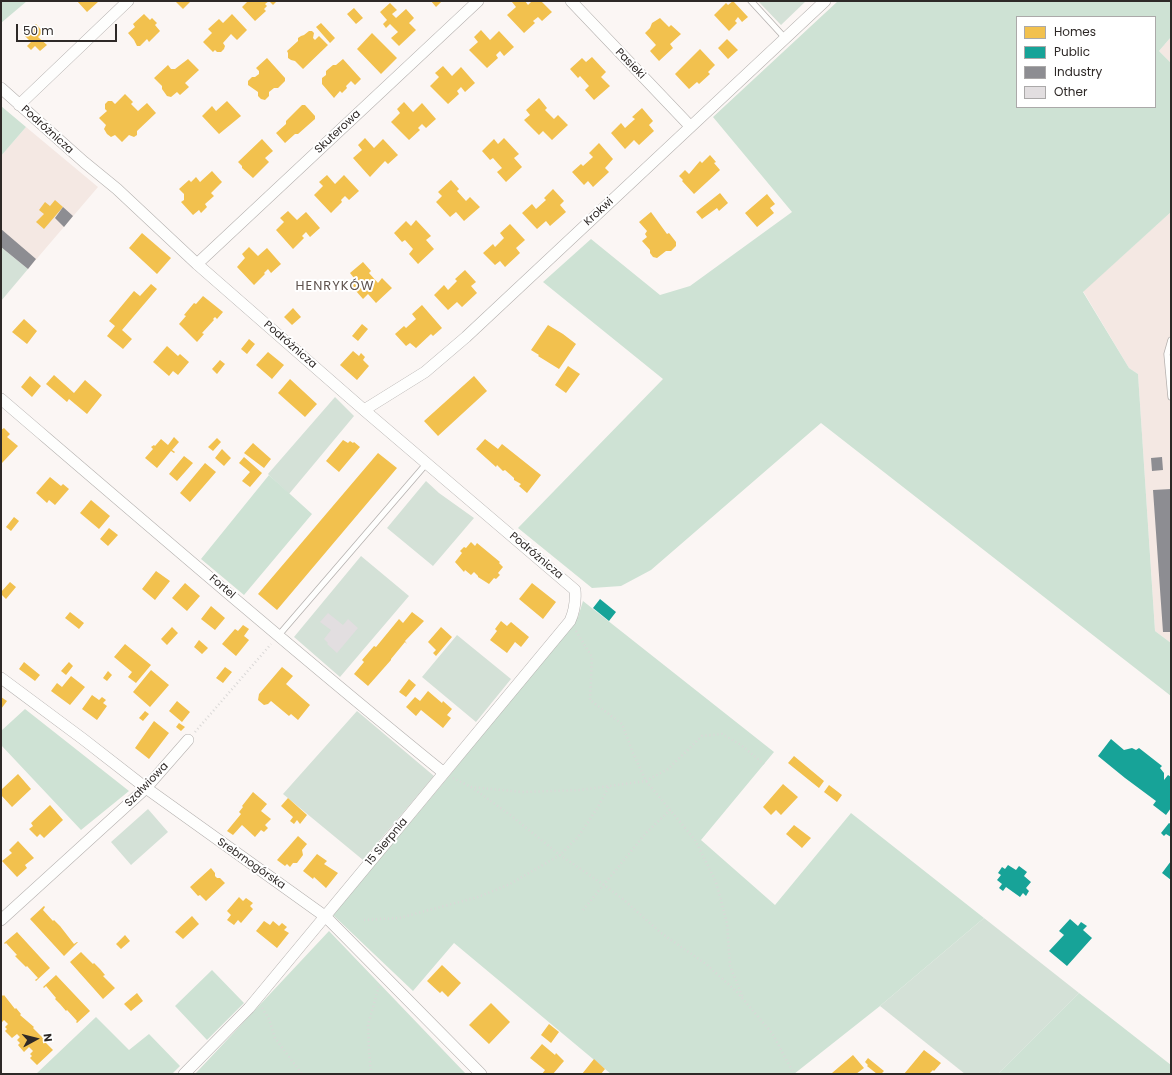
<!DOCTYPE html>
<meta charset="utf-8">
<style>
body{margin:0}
#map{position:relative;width:1172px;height:1075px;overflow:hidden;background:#fbf6f4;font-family:Poppins,sans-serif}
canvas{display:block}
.frame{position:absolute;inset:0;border:2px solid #2e2927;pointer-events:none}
.legend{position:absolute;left:1016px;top:16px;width:140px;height:92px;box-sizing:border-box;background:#fff;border:1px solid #aba9a9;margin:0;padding:5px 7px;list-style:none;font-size:12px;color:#2e2927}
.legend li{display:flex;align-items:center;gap:8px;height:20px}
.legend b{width:20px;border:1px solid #aba9a9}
.north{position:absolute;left:16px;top:1019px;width:40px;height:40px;-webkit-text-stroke:3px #fff;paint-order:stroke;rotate:83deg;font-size:11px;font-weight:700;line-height:16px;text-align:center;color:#2e2927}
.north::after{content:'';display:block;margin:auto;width:14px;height:18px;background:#2e2927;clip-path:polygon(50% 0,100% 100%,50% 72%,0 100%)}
.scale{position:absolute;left:16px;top:24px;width:101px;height:18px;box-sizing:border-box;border:2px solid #2e2927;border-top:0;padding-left:5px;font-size:12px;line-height:14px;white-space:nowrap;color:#2e2927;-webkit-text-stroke:3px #fff;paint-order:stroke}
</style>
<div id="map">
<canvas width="1172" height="1075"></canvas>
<div class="frame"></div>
<ul class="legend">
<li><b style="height:11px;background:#f2c14e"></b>Homes</li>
<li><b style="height:11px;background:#17a398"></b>Public</li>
<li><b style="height:11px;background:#8d8d92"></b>Industry</li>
<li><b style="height:11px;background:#e2dee0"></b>Other</li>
</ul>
<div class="north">N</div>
<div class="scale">50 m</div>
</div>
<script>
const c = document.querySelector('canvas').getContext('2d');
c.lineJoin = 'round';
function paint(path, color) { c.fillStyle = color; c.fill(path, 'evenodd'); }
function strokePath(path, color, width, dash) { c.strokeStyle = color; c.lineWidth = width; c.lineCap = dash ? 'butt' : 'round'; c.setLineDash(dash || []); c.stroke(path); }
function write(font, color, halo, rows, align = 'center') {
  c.font = font + ' Poppins,sans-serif'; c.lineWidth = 4; c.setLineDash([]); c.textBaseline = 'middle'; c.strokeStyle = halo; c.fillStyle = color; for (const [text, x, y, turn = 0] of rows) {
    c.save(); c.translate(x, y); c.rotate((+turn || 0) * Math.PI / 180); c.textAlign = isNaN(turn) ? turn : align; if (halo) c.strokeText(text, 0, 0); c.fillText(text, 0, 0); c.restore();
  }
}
const built = new Path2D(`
 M1171,37V63L1159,51Z
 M26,127L98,187L28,269L1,247V156Z
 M1171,212V643L1155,631L1138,374L1129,368L1083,291Z`);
const green = new Path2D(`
 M758,1H806L781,25Z
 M1,247L28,269L1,301Z
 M335,397L354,416L289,494L268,474Z
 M426,481L439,493L474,518L433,566L387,528Z
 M361,556L409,596L340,677L294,637Z
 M457,635L511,679L476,722L422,677Z
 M357,711L434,776L363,860L283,794Z
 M148,809L168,832L131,865L111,842Z
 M984,918L1079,993L998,1074H965L880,1006Z`);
const forest = new Path2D(`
 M1,1H27L1,23Z
 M838,1H1171V37L1159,51L1171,63V212L1083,292L1129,368L1138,374L1155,631L1171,643V696L821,423L651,570L621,586L592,588L518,528L663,379L543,282L591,239L660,295L690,286L792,212L713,117ZM1017,17H1155V107H1017Z
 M1,106L26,127L1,156Z
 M269,475L312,514L244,595L201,559Z
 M583,601L774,752L701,840L775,905L851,813L984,918L880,1006L794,1074H611L454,943L413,991L333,915L445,781L578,617Z
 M25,709L129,791L81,830L1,745V731Z
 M329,931L466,1074H195Z
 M212,970L244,1003L207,1040L175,1006Z
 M1079,993L1171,1065V1074H998Z
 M96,1017L129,1050L149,1034L180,1066L172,1074H36Z`);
const homes = new Path2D(`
 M77,1H99L87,12Z
 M175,1H191L183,9Z
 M248,1H277L273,5L269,1L265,4L267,6L264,9L266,11L255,21L242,7Z
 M431,1H442L436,7Z
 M513,1H525L528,5L532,1H541L552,12L542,21L538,17L533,21L535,23L524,33L507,15L516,7L512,2Z
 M733,1L748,17L742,22L738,17L735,21L737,23L729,31L714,15L726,3L728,5Z
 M390,3L397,10L392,14L396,18L406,9L414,18L409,23L416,30L399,46L391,38L398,32L390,24L386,28L383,24L387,20L380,12Z
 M354,8L363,18L356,24L347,14Z
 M144,14L150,20L152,18L157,23L155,25L160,31L149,42L147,39L140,46H137L134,40L128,33L135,27L133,24Z
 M232,14L247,30L237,40L231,34L223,43L225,46L224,49L221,52H217L215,50L213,52L203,42L212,33L208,29L219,19L223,23Z
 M660,18L669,27L671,25L681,34L670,44L673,48L659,61L650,51L656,45L645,33L650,28L652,23Z
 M321,23L335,38L330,43L316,27Z
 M36,24L43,32L38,37L47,45L40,51L35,46L31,50L27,46L31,42L25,36Z
 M481,30L490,40L499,31L514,47L504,56L500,51L496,55L498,58L487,68L469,50L478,42L474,37Z
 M309,31H312L314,33L313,38L315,40L319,36L328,45L303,69L295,61L291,60L288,58V53L287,51L298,41V38L301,36L304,35Z
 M372,33L397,58L381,74L357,49Z
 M727,39L738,50L728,59L718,48Z
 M700,49L715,65L708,72L710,74L699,84L697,82L689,89L675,74Z
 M592,57L606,72L601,77L610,86L594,100L585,90L589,86L580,76L578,78L570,69L582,58L586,62Z
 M267,58L285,78V81L278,88H274L269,92V96L265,100L261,99L258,96V92L248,85V81L252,77H255L259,74V71L256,68Z
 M188,59L199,70L185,83L189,87L180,95L177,92L171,97L167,96L162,89V86L154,78L168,65L171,69H175Z
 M343,59L361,79L355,85L351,81L346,86L347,88L342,93L340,91L334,98L322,84V78L326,75V71L333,65H336Z
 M443,66L452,76L461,67L475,83L465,92L461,87L457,91L459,94L448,104L430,86L439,77L435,73Z
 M125,94L133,102L131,104L138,111L147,103L156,113L137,131V135L134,137L129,135L122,142L115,135L111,137L107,134L104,129L106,125L99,118L107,111L105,109V104L108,101H112L115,104Z
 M539,98L547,108L545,110L554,119L558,115L568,125L552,140L543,131L539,135L524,120L530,115L526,110Z
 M227,101L241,116L219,134L202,116L212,106L216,111Z
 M404,102L413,112L422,103L436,119L426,128L422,124L418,128L420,130L409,140L391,122L400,113L397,109Z
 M302,105H305L315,116V119L298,134H295L285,143L276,133L286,124V121Z
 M642,108L653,121L649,125L654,131L639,145L634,140L625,149L611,133L621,123L625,128L635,119L632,117Z
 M365,138L374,148L383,139L398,155L388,164L385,161L370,177L353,158L362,150L358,145Z
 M504,138L519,154L514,158L522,167L506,182L497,172L502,168L493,158L490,160L482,151L494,139L498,144Z
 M262,139L273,151L265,158L269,162L253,178L242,168V166L238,162Z
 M599,143L613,159L605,168L609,172L593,187L588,181L584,185L572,172L581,164L583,166L593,157L589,153Z
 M710,155L716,162L714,163L720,170L694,194L682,181L683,180L679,176L685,170L689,174L700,161L702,163Z
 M212,171L222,182L211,193L214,196L205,204L207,207L201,213L199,210L193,215L181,202L184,200V194L179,189L189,180L191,182L196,177L200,182Z
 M327,175L335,184L344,175L359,191L349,200L345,196L341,200L342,202L331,213L314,195L323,186L319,182Z
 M451,180L459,189L457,191L466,201L470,197L480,207L464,221L456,212L450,217L436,202L442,196L438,192Z
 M553,189L564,201L560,205L566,212L550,226L546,221L537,229L522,213L532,204L536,209L546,200L544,198Z
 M720,193L728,203L719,211L717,208L702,219L696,212Z
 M767,194L775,204L770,208L774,213L757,227L745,213Z
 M55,200L63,207L44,229L36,222L44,214L39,210L45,202L50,206Z
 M288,211L297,220L306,212L320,228L310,237L306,232L302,236L304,238L293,249L276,230L284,222L280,218Z
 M651,212L667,234L669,233L676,242V246L671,251H666L657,258L653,257L650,253V250L642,241L647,237L645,234L647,231L639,222Z
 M416,220L431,236L426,240L434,249L418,264L409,254L413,249L405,240L402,242L394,233L406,221L411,226Z
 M510,224L525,240L516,248L520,253L505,267L500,261L495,265L483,253L493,244L495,247L504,238L500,233Z
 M142,233L171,258L157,274L129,248Z
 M249,247L258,256L267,248L281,264L271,273L268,269L264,273L265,274L254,285L237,267L245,258L242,254Z
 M363,262L371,271L369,273L378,283L382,278L392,288L376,303L368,294L363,299L349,283L354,278L350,273Z
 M465,270L476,282L471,286L477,293L462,307L457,302L448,310L434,295L444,285L448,290L457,281L455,279Z
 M151,284L157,289L122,330L132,339L123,349L107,336L115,326L109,321L134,291L140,296Z
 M203,296L223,312L217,319L215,317L213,319L214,320L202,333L204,334L197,342L179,324L186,316L184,315L194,303L196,304Z
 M422,305L442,328L433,336L431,334L416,348L410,343L406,346L395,334L404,326L406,328L416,319L412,314Z
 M293,308L301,317L292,325L284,317Z
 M24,319L37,331L27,344L12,332Z
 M362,324L368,329L358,341L352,336Z
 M548,325L563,334L576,344L559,369L538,356L539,355L531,350Z
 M249,339L255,344L247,354L241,349Z
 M167,346L178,356L180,354L189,362L178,375L173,371L169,376L153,362Z
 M353,351L359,356L361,353L365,357L363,360L369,366L357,380L340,365Z
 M268,352L284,365L272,379L256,365Z
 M220,360L225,364L217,374L212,369Z
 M568,366L580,374L566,393L555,385Z
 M54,375L74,393L85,380L102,395L87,414L69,399L67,402L46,384Z
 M30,376L41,386L32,397L21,387Z
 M474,376L487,391L438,436L424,421Z
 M290,379L317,404L305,417L278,393Z
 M4,428L10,434L7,437L18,446L2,463L1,462V430Z
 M174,437L179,442L172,450L175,452L174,453L171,451L157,468L145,458L153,449L151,447L154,445L155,446L161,439L168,445Z
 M217,438L221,442L213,451L208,447Z
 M485,439L498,449L502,444L541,475L527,493L519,486L521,484L514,480V478L505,470L503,471L497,465L496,467L476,449Z
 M343,440L348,443L350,441L353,443L354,442L360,447L339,472L326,461Z
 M253,443L271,459L264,468L244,453Z
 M222,449L231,458L224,466L215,458Z
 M378,453L397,468L277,610L258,594Z
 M184,456L193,463L177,481L169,474Z
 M244,457L262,473L250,487L242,481L250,472L239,463Z
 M205,463L216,472L190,502L180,493Z
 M50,477L61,486L63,484L69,489L55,505L49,500L47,503L36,493Z
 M91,500L110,516L99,529L80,513Z
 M14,517L19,521L11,531L6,527Z
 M109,528L118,535L108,546L100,539Z
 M471,542L475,546L477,543L500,562L499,563L503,567L498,573L500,575L496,579L494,578L489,584L478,577V576L474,572L471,575L465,570L464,572L455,562L462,553L460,551L464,547L466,548Z
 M156,571L170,581L155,600L142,589Z
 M10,582L16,587L6,599L1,594V592Z
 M185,583L200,596L187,611L172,598Z
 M532,583L556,602L543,619L519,599Z
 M211,606L225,618L215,630L201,619Z
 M70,612L84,623L79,629L65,618Z
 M412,612L424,621L405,641L407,644L405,642L391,659V660L368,686L354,674L364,662L362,660L374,646L376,647L399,619L403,623Z
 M501,621L507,626L511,622L529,637L521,647L515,642L507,653L490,640L497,631L495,629Z
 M243,625L249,629L244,636L249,640L236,656L222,644L235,629L238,631Z
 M172,627L178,633L167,645L161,639Z
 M441,627L452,637L436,656L433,653L436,650L428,642Z
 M199,640L208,648L202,654L194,647Z
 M125,644L151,665L136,683L128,677L132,672L114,657Z
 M24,662L40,675L35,681L19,669Z
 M69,662L73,666L66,675L61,671Z
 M225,667L232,672L223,683L216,678Z
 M282,667L293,676L286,684L310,705L298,720L291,714L289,716L271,701L268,704L264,705L258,700L259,694Z
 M151,670L169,685L150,707L133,692Z
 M108,671L112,675L107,681L103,678Z
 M71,676L85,687L70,705L51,691L57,683L62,687Z
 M409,679L416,685L406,697L399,692Z
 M428,691L442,703L443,701L452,709L447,715L451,718L443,728L421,710L416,716L406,707L415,697L420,701Z
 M92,695L99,700L102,697L106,700L103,703L107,706L97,720L82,709Z
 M1,697L7,701L1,709Z
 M177,701L190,712L182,722L169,711Z
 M145,711L149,714L143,721L139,718Z
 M154,721L169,733L149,759L135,748Z
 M179,723L185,727L181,731L176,727Z
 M794,756L824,781L819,788L788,763Z
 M18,774L31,789L12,807L1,795V790Z
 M783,784L798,797L781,815L776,810L771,815L763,807Z
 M829,785L842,795L837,802L824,792Z
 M253,792L267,804L261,811L271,819L265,825L268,828L264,832L261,830L255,837L242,825L233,835L227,831L241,814L239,812L243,807L242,806Z
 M288,798L307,815L300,824L297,820L294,824L290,821L293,817L281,806Z
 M50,805L63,820L44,838L40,834L37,837L29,829L33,826L31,823Z
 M794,825L811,838L802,848L786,834Z
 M298,836L307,844L302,850L303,855L297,863H293L290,867L287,864L285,866L277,860Z
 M18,841L34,858L25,865L27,868L17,877L2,861L12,853L9,850Z
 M317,854L327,861L324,864L338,873L326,888L314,877L313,879L303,871Z
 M211,868L215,873V876L217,878H220L225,883L206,901L200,895L198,896L190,887Z
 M239,897L243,901L246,898L253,903L250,906L253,909L241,923L238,920L234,925L227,920L231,915L227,911Z
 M44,906L45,907L43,910L53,921L54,920L60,926L74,944L77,942H78L64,956L30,919Z
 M192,916L199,924L183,939L175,932Z
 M264,921L270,925L273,921L279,926L282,923L287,927L284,930L289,933L277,948L256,931Z
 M17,932L50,968L36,981L35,980L38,978L27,966L26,967L15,956L17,955L6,943L5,944L4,943Z
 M125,935L130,941L121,949L116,944Z
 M81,952L93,964L94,963L100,969L105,975L103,976L115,988L103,999L70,962Z
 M442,965L461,983L448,997L442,991L440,993L427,981Z
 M56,975L90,1011L77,1023L76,1022L77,1021L67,1010L66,1011L60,1004L55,999L56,998L46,986L44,988L43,987Z
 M137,993L143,1001L131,1011L124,1004Z
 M1,994L3,996L4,995L15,1009L16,1008L21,1014L20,1015L34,1027L33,1028L46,1041L45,1042L53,1050L37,1065L30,1058L32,1056L30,1054L33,1051L29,1047L24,1052L18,1045L20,1043L17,1040L20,1037L17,1034L12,1038L5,1031L7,1029L5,1027L8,1024L4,1020L1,1023Z
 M491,1003L510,1022L489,1044L469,1025Z
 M549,1024L559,1032L551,1043L541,1035Z
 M542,1044L555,1055L556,1053L564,1061L553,1074H542L545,1070L530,1058Z
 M924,1050L941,1063L934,1071L933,1070L929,1074H904Z
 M853,1055L864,1068L856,1074H833L832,1073Z
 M868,1058L884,1071L881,1074H877L867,1066L868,1065L865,1062Z
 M594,1059L605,1069L601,1074H582Z`);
const public = new Path2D(`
 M600,599L616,612L609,621L593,608Z
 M1111,739L1124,750L1132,748L1136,750L1139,748L1162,766L1160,768L1164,773V780L1168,775L1171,777V808L1166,815L1153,805L1156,801L1125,778L1098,756Z
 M1169,823L1171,824V837L1166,834L1164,836L1161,833Z
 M1171,861V880L1162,873Z
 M1008,865L1016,870L1019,866L1027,872L1024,876L1031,882L1026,888L1029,891L1026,896L1023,893L1020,897L1006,887L1003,891L999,888L1002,884L997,880L1001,875L998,873L1002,867L1005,869Z
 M1070,919L1078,926L1081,922L1087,926L1083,930L1092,938L1067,966L1049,951L1064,935L1059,931Z`);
const industry = new Path2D(`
 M63,207L73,216L64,227L55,218Z
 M1,229L36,259L28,269L1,247Z
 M1162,457L1163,470L1152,471L1151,458Z
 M1171,489V632H1163L1153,490Z`);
const building = new Path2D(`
 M328,613L343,625L348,619L358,628L337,653L327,644L328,643L324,639L331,630L320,622Z`);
const path = new Path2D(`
 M576,631L592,657L590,700L622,724L633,753L646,781L695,840L716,882L727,923L730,966L743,998
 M195,732L271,644
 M453,778L471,787L522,792L580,790L646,781L668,769L702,736L722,734L741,745L764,764
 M471,787L509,814L560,855L604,885L624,900L661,933L706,964L737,992L772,1033L794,1074
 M583,910L646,833L671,809
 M364,920L399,918L478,897L510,884L560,855L578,837L598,807L609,786
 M262,1008L269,1019L275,1038L302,1074
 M371,1074L369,1051L368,1025L379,986`);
const lane = new Path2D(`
 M751,1L785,38
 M1171,340L1167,354L1171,397
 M278,636L427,463`);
const street = new Path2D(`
 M571,1L690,126
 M1,88L84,162L117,189L197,264L364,410L575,590C576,602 575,610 570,621L249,1008L184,1074
 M19,105L128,1
 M197,264L478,1
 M1,399C148,525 294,651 444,773
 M364,410L425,372L466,337L825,1
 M1,678L83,739L146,788L326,917L481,1074
 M1,920L146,788L188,740`);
const streetNames = [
 ["Pasieki",630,64,46],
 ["Podróżnicza",47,130,42],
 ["Skuterowa",338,132,-43],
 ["Krokwi",599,212,-43],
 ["Podróżnicza",290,345,41],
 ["Podróżnicza",536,556,40],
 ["Fortel",222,587,41],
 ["Szałwiowa",147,785,-46],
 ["15 Sierpnia",387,842,-50],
 ["Srebrnogórska",251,864,35]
];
const quarterNames = [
 ["HENRYKÓW",335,287]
];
paint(built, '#f4e8e3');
paint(green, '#d4e1d7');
paint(forest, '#cee2d4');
paint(homes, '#f2c14e');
paint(public, '#17a398');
paint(industry, '#8d8d92');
paint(building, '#e2dee0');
strokePath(lane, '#b4b0ae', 7);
strokePath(street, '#b4b0ae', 12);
strokePath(path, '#dad8d7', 2.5, [1, 3]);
strokePath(lane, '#fefefd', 5.5);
strokePath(street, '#fefefd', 11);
write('11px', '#2e2927', '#fff', streetNames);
c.letterSpacing = '1px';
write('13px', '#5f534e', '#fff', quarterNames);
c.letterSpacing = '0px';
</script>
